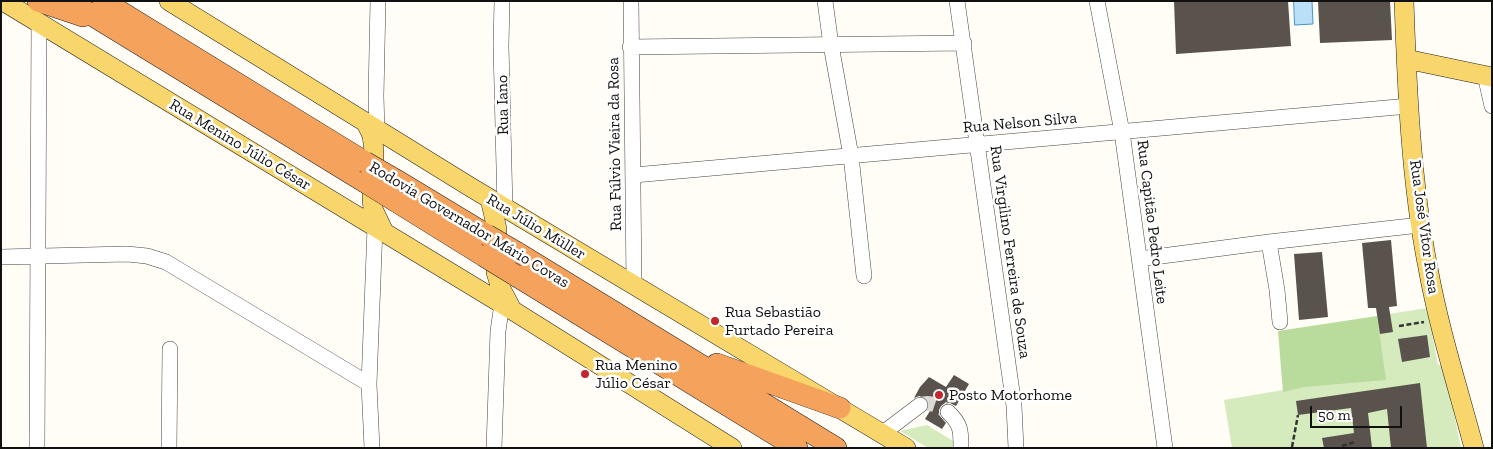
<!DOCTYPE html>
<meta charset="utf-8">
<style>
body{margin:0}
#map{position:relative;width:1493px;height:449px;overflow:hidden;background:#fffdf5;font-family:"Zilla Slab",serif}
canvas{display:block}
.frame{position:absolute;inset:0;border:2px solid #111;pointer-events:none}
.scale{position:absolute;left:1310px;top:406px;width:92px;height:22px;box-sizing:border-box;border:2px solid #111;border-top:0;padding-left:6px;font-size:15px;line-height:18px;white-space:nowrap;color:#111;-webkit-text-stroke:4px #fff;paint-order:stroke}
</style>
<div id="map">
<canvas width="1493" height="449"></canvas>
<div class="frame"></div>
<div class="scale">50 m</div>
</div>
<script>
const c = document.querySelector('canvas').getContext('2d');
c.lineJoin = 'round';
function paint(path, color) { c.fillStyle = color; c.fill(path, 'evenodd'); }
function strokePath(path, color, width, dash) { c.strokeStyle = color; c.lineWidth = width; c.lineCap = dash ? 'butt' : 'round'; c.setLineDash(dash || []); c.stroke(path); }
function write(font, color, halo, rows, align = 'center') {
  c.font = font + ' "Zilla Slab",serif'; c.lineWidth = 5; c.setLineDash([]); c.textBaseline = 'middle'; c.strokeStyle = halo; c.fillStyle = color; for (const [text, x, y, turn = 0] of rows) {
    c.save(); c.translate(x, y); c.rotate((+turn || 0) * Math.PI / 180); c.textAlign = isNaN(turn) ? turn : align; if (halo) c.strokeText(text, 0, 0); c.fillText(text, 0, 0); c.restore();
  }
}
const green = new Path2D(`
 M1427,308L1438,365H1444L1461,448H1232L1224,400L1384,373L1377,316Z
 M927,425L958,444V448H928L900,431Z`);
const forest = new Path2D(`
 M1377,316L1386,380L1304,387L1283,392L1278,331Z`);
const water = new Path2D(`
 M1294,1H1312L1313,24L1295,25Z`);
const building = new Path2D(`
 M1174,1H1288L1291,46L1176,54Z
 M1318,1H1390L1392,40L1320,43Z
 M1391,240L1397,306L1389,307L1393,332L1380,334L1376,308H1368L1362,243Z
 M1322,252L1328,317L1299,320L1294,254Z
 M1427,335L1430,357L1402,362L1398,339Z
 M954,375L969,384L956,406L950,403H945L941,406L939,410V415L946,423L942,429L925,419L930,411L927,410L929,404L927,399L919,396L914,398L920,387L929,377L946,387Z
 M1420,383L1427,448H1391L1387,409L1368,413L1372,448H1324L1322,438L1354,433L1351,408L1298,415L1296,401Z`);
const minorTunnel = new Path2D(`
 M920,405C931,401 939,406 948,412`);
const path = new Path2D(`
 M1399,326L1424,322
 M1342,446L1355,442
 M1292,447L1298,415`);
const minor = new Path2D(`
 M502,1L501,46L505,208
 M631,1L634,285
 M825,1L831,45L851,156L864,276
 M957,1L1014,406L1016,448
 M1097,1L1122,132L1165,448
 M630,47L964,43
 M1485,75L1492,106
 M377,131L376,96L378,1
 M634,175L1409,106
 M1269,242L1277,290L1280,322
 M1,257L127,254L147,256L166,262L369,384
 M1139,259L1269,242L1420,225
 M948,412C961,424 961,431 961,448
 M883,433L920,405
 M37,448L39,23
 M169,448L170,349
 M372,448L369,384L375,227
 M494,448L498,331L502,304`);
const major = new Path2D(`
 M3,1L512,310L732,448
 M169,1L472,188L906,448
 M1404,1C1407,89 1411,182 1428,268C1439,329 1458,388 1474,448
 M1406,59L1492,77
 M367,125L372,135L374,151L372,198L373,209L384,232
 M490,199L497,229L496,272L501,289L512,310`);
const highway = new Path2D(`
 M38,1L83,16
 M69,1L365,182
 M103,1L365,162
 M396,180L487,235
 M397,202L484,256
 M516,252L836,448
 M515,275L797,448
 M717,364L840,408`);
const highwayBridge = new Path2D(`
 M365,162L396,180
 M365,182L397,202
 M487,235L516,252
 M484,256L515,275`);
const markers = [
 [715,321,5,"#c4262e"],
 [585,374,5,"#c4262e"],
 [939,395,5,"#c4262e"]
];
const streetNames = [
 ["Rua Iano",503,105,-91],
 ["Rua Nelson Silva",1020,123,-5],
 ["Rua Fúlvio Vieira da Rosa",615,144,-91],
 ["Rua Menino Júlio César",240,145,31],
 ["Rua Capitão Pedro Leite",1152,222,83],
 ["Rodovia Governador Mário Covas",469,225,31],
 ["Rua Júlio Müller",536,227,31],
 ["Rua José Vítor Rosa",1424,227,82],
 ["Rua Virgilino Ferreira de Souza",1010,252,82]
];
const poiNames = [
 ["Rua Sebastião",725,312],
 ["Furtado Pereira",725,330],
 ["Rua Menino",595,365],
 ["Júlio César",595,383],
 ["Posto Motorhome",949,395]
];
paint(green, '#d5ebbd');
paint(forest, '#b9dc9c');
paint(water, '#b9e0f7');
strokePath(water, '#3f96cf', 1);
paint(building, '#5a524d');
strokePath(minorTunnel, '#dbdad3', 15, [15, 8]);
strokePath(minor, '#444', 16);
strokePath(major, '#222', 20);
strokePath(highway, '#222', 22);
strokePath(path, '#333', 2.5, [5, 2.5]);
strokePath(minor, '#fff', 15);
strokePath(major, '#f9d66b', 19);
strokePath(highway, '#f5a25d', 21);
strokePath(highwayBridge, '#222', 22, []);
strokePath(highwayBridge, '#f5a25d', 21);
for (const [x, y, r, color] of markers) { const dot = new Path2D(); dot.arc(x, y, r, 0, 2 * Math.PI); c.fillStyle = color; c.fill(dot); strokePath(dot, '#fff', 2); }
write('16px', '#111', '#fff', streetNames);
write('16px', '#111', '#fff', poiNames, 'left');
</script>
